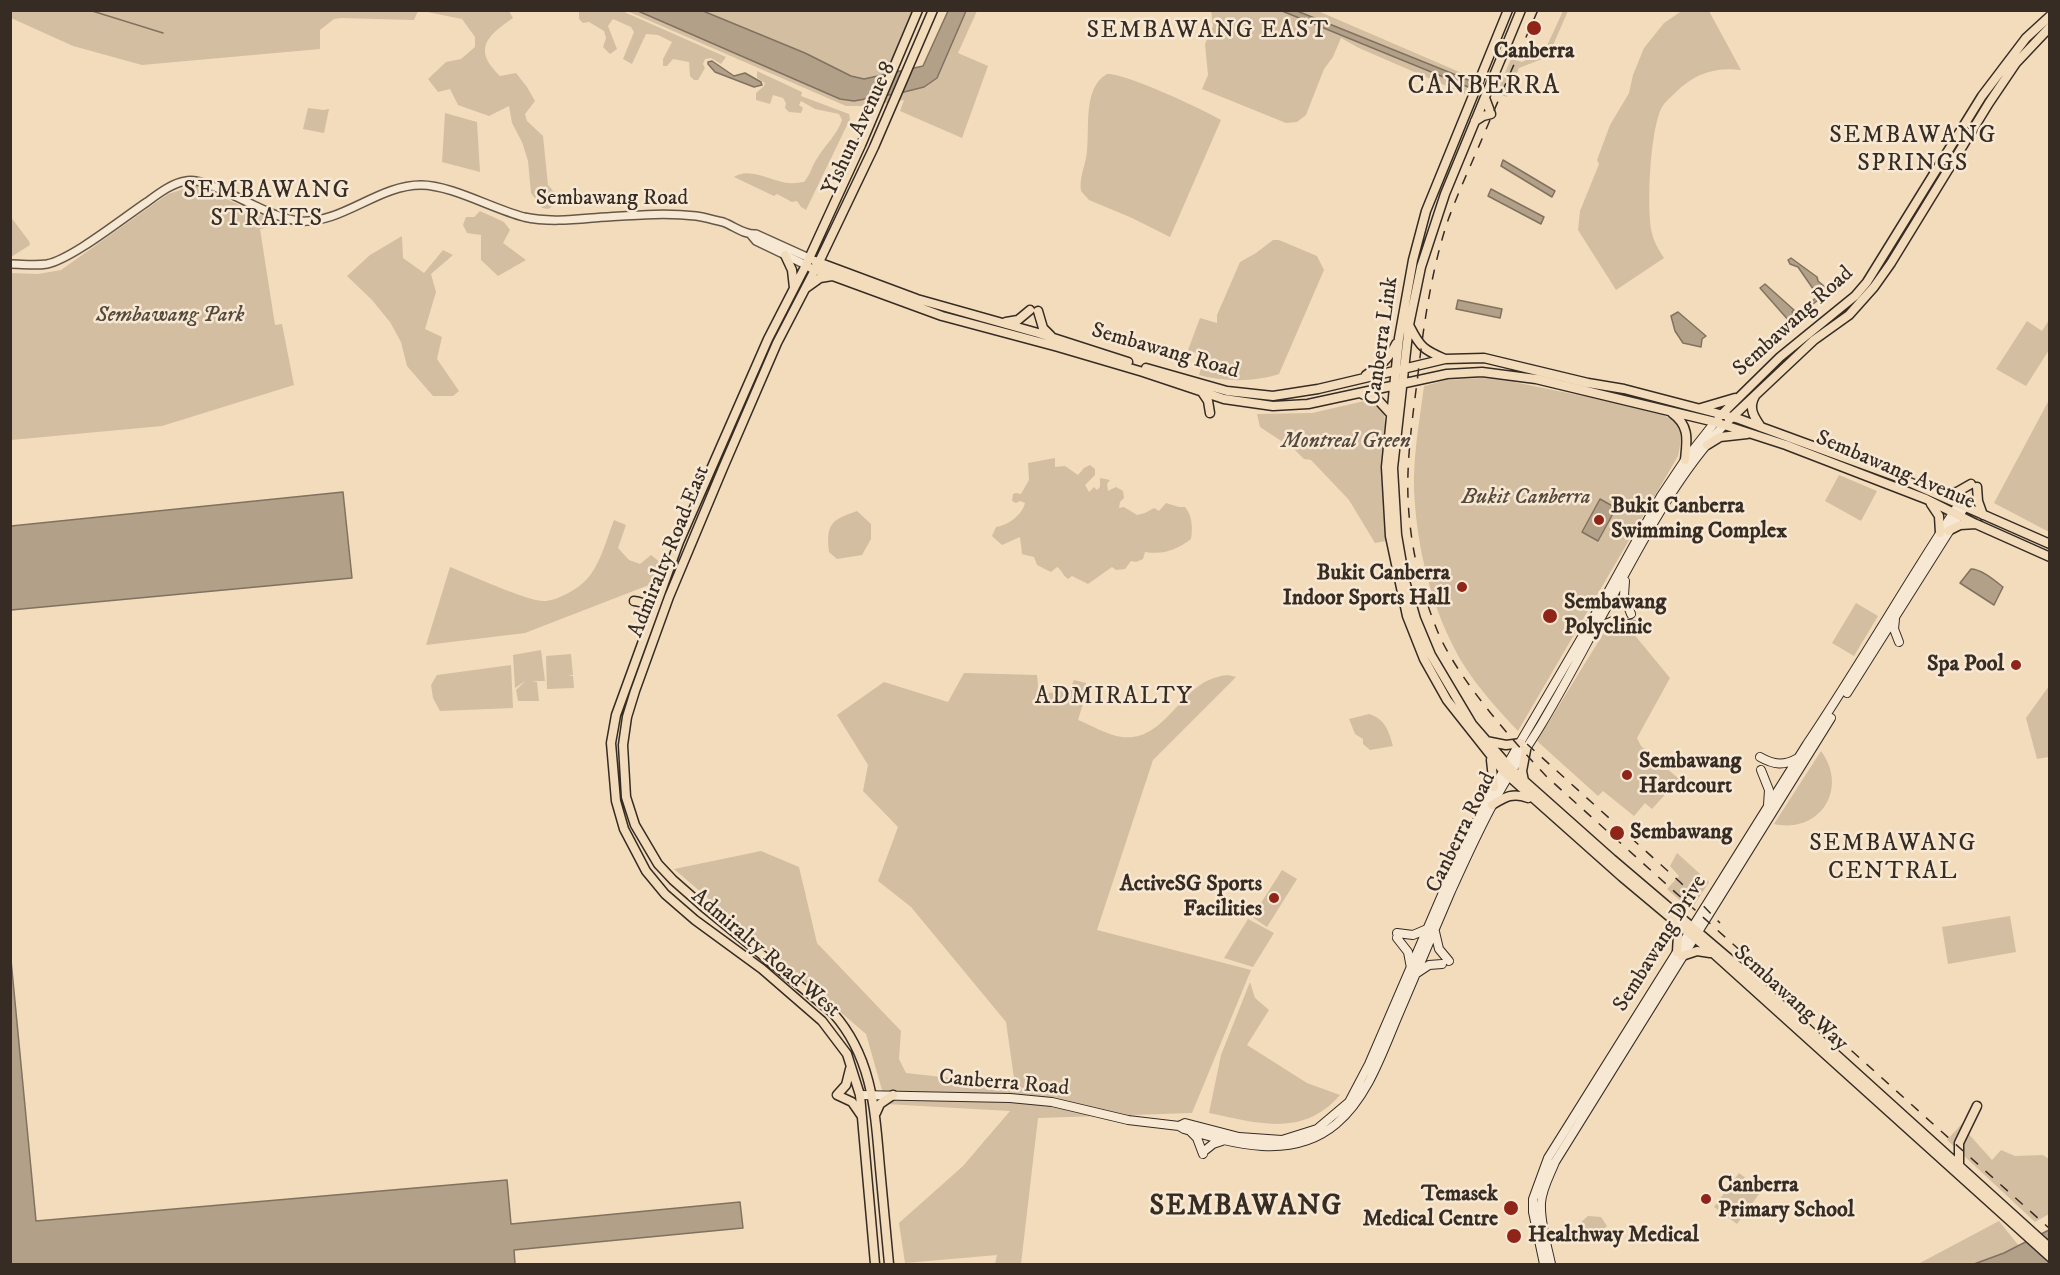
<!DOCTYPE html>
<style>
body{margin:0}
#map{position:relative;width:2060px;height:1275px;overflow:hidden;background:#f3dcbc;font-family:"IM FELL DW Pica",serif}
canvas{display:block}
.frame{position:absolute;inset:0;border:12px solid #362c24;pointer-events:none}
</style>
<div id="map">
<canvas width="2060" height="1275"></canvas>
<div class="frame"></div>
</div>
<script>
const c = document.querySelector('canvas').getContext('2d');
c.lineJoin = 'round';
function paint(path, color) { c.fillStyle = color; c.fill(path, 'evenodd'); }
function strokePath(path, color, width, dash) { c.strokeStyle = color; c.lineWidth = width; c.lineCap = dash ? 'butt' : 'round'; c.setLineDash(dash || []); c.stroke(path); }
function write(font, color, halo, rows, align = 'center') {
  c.font = font + ' "IM FELL DW Pica",serif'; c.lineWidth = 5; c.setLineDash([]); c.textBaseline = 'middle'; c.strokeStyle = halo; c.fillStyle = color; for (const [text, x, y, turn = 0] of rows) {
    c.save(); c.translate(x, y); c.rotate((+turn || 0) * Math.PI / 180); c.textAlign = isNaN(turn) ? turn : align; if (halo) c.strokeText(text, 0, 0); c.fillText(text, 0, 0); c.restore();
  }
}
const green = new Path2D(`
 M11,10H418V11L414,20L341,18L334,19L320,30V49L142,65L73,46L11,18Z
 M1211,10L1318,11L1471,77L1465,94L1359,48L1341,38L1333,57L1324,69L1306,115L1297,122L1286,123L1202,89L1208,75L1205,44L1213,26Z
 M1683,10L1709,11L1741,70C1714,67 1694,74 1675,93C1671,97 1665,102 1662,107C1650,129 1647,203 1651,229C1653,240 1658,249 1664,258L1616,290L1578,230L1580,211L1599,164L1597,160L1610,125L1629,93L1633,75L1644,48L1664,23Z
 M422,11H509L513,18C487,36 472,49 500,76L516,73L527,87L535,101L525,114L527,121L543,136L548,185L554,192L555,205L548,209L542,208L531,193L528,161L522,142L512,123L509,106L489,116L458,105L450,89L438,92L428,79L446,62L461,59L475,47V37L462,19Z
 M579,11H622L726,57L721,64L711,58L705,59L703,64L705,68L698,80H694L690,76L689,62L673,59L667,66H663V59L672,42L658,35L646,34L632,64L623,59L634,32L631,27L613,19L608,26L617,49L610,54L603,47L606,38L604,31L589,22L583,23L579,19Z
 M627,11H666L852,94L934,65L957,11H977L958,53L988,66L962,138L900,111L904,100L867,106H846Z
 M703,11H913L888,74L864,79L851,76L805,53Z
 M1563,11H1568L1550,52L1542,59L1519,68L1507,97L1496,93L1511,59L1522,62L1545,50Z
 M757,71L802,92L801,96L849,114L850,119L806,210L801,207L797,201L792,202L777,194L774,196L734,177C750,166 773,182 789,183C794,184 799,182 804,182C811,174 812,165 818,157C826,144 837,135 842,120L839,114L815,109L801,101L799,105L803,108L801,113L789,112L785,108L786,103L783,98L773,95L770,104L756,100V93L764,86L765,83L757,78Z
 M1107,74C1123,72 1205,110 1221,120L1170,237L1132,218L1089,200L1081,191C1079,179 1084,169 1086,158C1091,134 1081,88 1107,74Z
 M308,108L323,110L329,109L324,133L303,129Z
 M445,113L477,122L480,172L442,162Z
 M196,185L261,215L276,218V226L260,229L275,325L282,324L294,385L162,426L11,440V273L38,274L61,270L168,194Z
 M480,211L504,222L510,230L503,243L526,260L498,276L481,260V235L467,233L463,225L466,217H474Z
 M10,216L29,241L30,245L11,257Z
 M402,236L403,258L424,273L443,250L453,255L431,274L436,292L425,329L442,337L437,359L459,391L453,396H433L407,366L401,342L390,322L372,300L347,276L370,255Z
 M1273,240H1279L1317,256L1324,270L1279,374C1255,382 1224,382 1199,375L1205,356L1188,350L1200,318L1217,323V315L1240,262L1256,253Z
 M2049,320V350L2026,386L1996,369L2027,321L2042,331Z
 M1482,378L1509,381L1651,410C1677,419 1685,427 1678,456L1518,731C1499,711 1480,690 1465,667C1436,621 1419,559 1415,505C1411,466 1419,425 1424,386L1447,380Z
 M1369,400L1384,410L1385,424L1382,461L1386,541L1375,543L1349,500L1311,460L1304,459L1295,450L1260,427L1257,414L1312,413Z
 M2049,400V532L1994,503Z
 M1055,458V467L1065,466L1078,475L1084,468L1090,465L1095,469V475L1085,485L1089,492L1094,487L1097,490L1100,487V478L1110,480L1107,484L1108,491L1116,487L1123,491L1124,498L1120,502L1119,508L1124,507L1137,515L1145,513L1154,508L1159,511L1166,503L1179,507H1185C1192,515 1193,528 1191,539C1176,550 1164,555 1145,552L1143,559L1136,562L1131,561L1125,569L1116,570L1112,567L1088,584L1072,576L1068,579C1063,576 1062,570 1057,567L1051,572L1037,565L1034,557L1022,554L1020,537L1002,545L992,536L996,527C1009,525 1022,515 1025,503L1020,501L1016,503L1012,501L1013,494L1016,493L1021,494L1029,480L1028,463Z
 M1839,475L1877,491L1861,521L1825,501Z
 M857,511L871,524V539L862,555L837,559L829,552C826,524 831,520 857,511Z
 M614,520L626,525L618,548L629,560L640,564L651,555L661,563L649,585L525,633L426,645L450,567C469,574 530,603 546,601C560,599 578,589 587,579C600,565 607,538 614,520Z
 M1856,603L1878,616L1854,656L1832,643Z
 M1608,626L1628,627L1670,678L1637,738L1641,746L1679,779L1652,809L1645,803L1634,816L1603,791L1598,796L1537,741Z
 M541,650L545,681H532L537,682L539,701H518L516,690L525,681L515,688L513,655Z
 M571,654L573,675L568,676H573L574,688L547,689L546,656Z
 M511,665L513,708L440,711L433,698L431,685L437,675Z
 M964,673L1037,675L1039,695L1070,689L1074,680L1086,683V694L1078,720C1091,725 1107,735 1122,737C1164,742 1178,690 1214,678C1223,675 1227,674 1236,677L1153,760L1097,930L1251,970L1192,1113L1038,1118L1021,1264H995L997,1255L905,1263L899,1223L963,1166L1010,1111L886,1104L866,1034L674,869L761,851L799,867L817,943L901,1031L899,1059L906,1073L1015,1085L1006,1022L911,907L878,881L898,827L863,791L868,765L837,715L884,682L948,702Z
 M2049,686V757L2037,759L2026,718Z
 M1369,714C1385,719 1389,731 1393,746L1370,750L1363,744V739L1355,734L1349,719Z
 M1821,751C1849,789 1820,834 1774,824Z
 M1677,853L1709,882L1691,910L1667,889L1679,876L1670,866Z
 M1282,870L1297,879L1267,927L1252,917Z
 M2010,916L2016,952L1948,964L1942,927Z
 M1248,919L1274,933L1253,967L1224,958Z
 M1250,982L1255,998L1269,1010L1247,1045L1307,1083L1340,1095C1303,1138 1257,1123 1209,1113L1221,1055Z
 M1969,1116L1967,1132L1992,1160L2001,1150L2015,1156L2043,1155L2049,1159V1214L2035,1222L1947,1140Z
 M1739,1173L1762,1190L1737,1224L1714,1207Z
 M1588,1216L1601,1217L1607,1226L1600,1232L1586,1238L1581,1233L1579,1224Z
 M1999,1221L2019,1246L1977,1264H1918Z`);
const water = new Path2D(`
 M638,11H703L805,53L851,76L864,79L923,66L948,11H966L937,78L924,87L900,93L854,101L840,99Z
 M1282,11H1297L1471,81L1468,87Z
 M712,61L734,76L745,73L761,82L762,85L754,87L715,72L708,64V62Z
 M1503,160L1555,191L1552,197L1501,166Z
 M1491,189L1544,217L1541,224L1488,196Z
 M1791,258L1817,277L1818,281L1825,287L1819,292L1822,297L1790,322L1760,288L1765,284L1794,310L1792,312L1796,315L1818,296L1798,267L1790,264L1788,260Z
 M1458,300L1502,309L1500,318L1456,309Z
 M1678,312L1706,336L1702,339L1701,347L1683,343L1675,331L1671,316Z
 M343,492L352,578L11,610V526Z
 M1600,499L1616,508L1598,541L1582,532Z
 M1971,569C1981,569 1994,580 2003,587L1994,605L1960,583Z
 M11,960L36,1221L507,1180L511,1224L740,1202L743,1228L514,1250L515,1264H11Z
 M2049,1230L2048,1264H1974L2004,1253Z`);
const stream = new Path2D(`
 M89,10L163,33`);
const tertiary = new Path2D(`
 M751,235L756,241L806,265
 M10,264C22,264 35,266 47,264C72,259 123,218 147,202C158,194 172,183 186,181C210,176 267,219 300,221C342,224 378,185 421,185C451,185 493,209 524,217C546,222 570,220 592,218C627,216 661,212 696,216C704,217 714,220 723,222C734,226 744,235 756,234L809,258`);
const secondary = new Path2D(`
 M1625,581L1624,595L1631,614
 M1895,619L1894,629L1899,642
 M1598,627L1613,621L1633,625
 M1847,693L1965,506
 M1760,757C1774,765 1784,766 1798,758
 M1761,770L1769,790L1768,805
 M1435,932L1439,949L1449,961
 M1397,933L1413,935L1427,929
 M1397,938L1408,952L1411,968
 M1417,973L1429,965L1442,964
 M860,1095L1010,1098L1052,1102L1128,1120L1179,1126L1184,1129C1234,1144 1292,1161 1336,1124C1369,1096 1383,1050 1400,1011C1417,971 1434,931 1451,891C1465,860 1479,829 1495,800C1508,774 1526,750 1541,725C1557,698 1573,669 1588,641C1629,569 1667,485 1724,425
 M1179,1126L1185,1123L1239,1137L1282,1140L1317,1129L1349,1102L1369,1064L1457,860L1494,787L1606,596L1661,496L1685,460L1715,422
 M1191,1132L1197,1138L1203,1154
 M1203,1152L1213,1144L1222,1141
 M1544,1264L1533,1212V1199L1548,1158L1807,744C1860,665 1907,583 1959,504
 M1551,1264C1547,1245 1540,1223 1541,1203C1542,1188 1550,1175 1555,1162L1831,718`);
const primary = new Path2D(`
 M1508,10L1426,211L1413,260L1399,338L1386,467L1390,536L1407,616L1424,659L1447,700L1504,772L1622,877L1714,954L2050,1257
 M1521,10L1445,194L1421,267L1409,325L1393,468L1397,535L1405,581L1416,619L1431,655L1472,724L1512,770L1612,859L1746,973L2050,1248
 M1475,121L1483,116L1491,114L1485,98
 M785,255L792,270L794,288
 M815,261L917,299L1038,333L1128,362
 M811,268L942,316L1058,347L1143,372L1224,399L1273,406L1308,404L1447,374L1482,372L1536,379L1715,422L1786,445L1926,499L1976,524L2050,557
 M806,288L820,278L832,276
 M1038,311L1043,328L1051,336
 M1006,322L1018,320L1030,310
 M1410,327C1420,347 1424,350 1445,359
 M1146,368L1227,391L1273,396L1318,389L1445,359L1484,358L1588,383L1624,389L1739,419L1900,478L2050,544
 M1366,375C1380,366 1389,359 1396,344
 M1202,392L1208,401L1210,413
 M1362,394L1379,401L1390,413
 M1755,396C1748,408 1754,417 1761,427
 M1701,408L1735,398
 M1672,413C1690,426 1687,440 1685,460
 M1719,417L1780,357L1855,296L1867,282L1982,96L2026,38L2050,16
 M1729,420L1814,340L1849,315L1874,287L1891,263L1989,103L2016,63L2050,27
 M1707,445L1720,437L1747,434
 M1977,487L1978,501L1983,515
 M1940,495L1957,492L1971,484
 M1931,504L1939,516L1940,533
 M1948,531L1960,525L1976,524
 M634,601C646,602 650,608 650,620
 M1486,741L1506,745L1521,743
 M1491,760L1494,787
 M1524,781L1522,771L1526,750
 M1492,805C1505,797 1513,792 1528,798
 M1674,920L1678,935L1677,952
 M1682,956L1697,951L1710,953
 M850,1069L846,1085L837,1095L852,1102L861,1115
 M876,1113L880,1104L893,1095
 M1959,1165V1143L1977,1106
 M875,1264L860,1095L847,1054L822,1021L762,969L695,920L665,894L646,871L624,829L616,801L611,743L616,715L679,542L768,339L806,265L861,145L918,10
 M889,1264C886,1232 883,1200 880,1168C875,1112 873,1058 833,1013L706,909L673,880L658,864L635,825L626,797L623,745L627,717L635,691L669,597L723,468L777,343L819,262L874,147L933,10`);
const rail = new Path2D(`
 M1538,10C1519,53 1500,96 1482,139C1470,167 1457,195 1447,223C1431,273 1424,323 1418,374C1414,407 1409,440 1408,473C1406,529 1418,586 1440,637C1461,682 1512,740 1547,777L2050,1229
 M1527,744L1680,882L1720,923`);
const markers = [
 [1534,28,8,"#8f2418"],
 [1599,520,6,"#8f2418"],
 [1462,587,6,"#8f2418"],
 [1550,616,8,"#8f2418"],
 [2016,665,6,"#8f2418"],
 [1627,775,6,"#8f2418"],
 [1617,833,8,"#8f2418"],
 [1274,898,6,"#8f2418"],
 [1706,1199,6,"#8f2418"],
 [1511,1208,8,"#8f2418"],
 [1514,1236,8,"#8f2418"]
];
const poiNames = [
 ["Canberra",1534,52,"center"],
 ["Bukit Canberra",1611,507],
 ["Swimming Complex",1611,532],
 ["Bukit Canberra",1450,574,"right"],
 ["Indoor Sports Hall",1450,599,"right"],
 ["Sembawang",1564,603],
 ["Polyclinic",1564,628],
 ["Spa Pool",2004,665,"right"],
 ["Sembawang",1639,762],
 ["Hardcourt",1639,787],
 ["Sembawang",1630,833],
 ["ActiveSG Sports",1262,885,"right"],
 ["Facilities",1262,910,"right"],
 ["Canberra",1718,1186],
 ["Primary School",1718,1211],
 ["Temasek",1498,1195,"right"],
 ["Medical Centre",1498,1220,"right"],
 ["Healthway Medical",1528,1236]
];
const streetNames = [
 ["Yishun Avenue 8",860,129,-65],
 ["Sembawang Road",612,199],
 ["Sembawang Road",1794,322,-42],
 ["Canberra Link",1383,341,-82],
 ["Sembawang Road",1165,352,16],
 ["Sembawang Avenue",1895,471,23],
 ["Admiralty Road East",670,552,-68],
 ["Canberra Road",1462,833,-64],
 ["Sembawang Drive",1661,944,-58],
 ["Admiralty Road West",765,954,40],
 ["Sembawang Way",1790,999,42],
 ["Canberra Road",1004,1084,5]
];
const parkNames = [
 ["Sembawang Park",170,316],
 ["Montreal Green",1346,442],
 ["Bukit Canberra",1526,498]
];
const neighbourhoodNames = [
 ["SEMBAWANG EAST",1208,32],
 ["SEMBAWANG",1913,137],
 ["SPRINGS",1913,165],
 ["SEMBAWANG",267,192],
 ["STRAITS",267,220],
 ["ADMIRALTY",1114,698],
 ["SEMBAWANG",1893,845],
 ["CENTRAL",1893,873]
];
const quarterNames = [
 ["CANBERRA",1484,88]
];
const districtNames = [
 ["SEMBAWANG",1246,1208]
];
paint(green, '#d3bea2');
paint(water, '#b3a088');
strokePath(water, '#817260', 1.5);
strokePath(stream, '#817260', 1.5);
strokePath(tertiary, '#65584a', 10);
strokePath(secondary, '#362c24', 10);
strokePath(primary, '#362c24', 11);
strokePath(tertiary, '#f7e8d3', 7);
strokePath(secondary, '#f7e8d3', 8);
strokePath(primary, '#f3dcbc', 8);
strokePath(rail, '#362c24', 1.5, [10, 10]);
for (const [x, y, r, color] of markers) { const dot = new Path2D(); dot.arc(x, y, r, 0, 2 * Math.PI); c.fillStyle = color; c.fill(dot); strokePath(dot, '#f7e8d3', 2); }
write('bold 22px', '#362c24', '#f7e8d3', poiNames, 'left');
write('22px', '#362c24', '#f7e8d3', streetNames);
write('italic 22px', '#55493d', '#f7e8d3', parkNames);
c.letterSpacing = '1.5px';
write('24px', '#362c24', '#f7e8d3', neighbourhoodNames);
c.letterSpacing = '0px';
c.letterSpacing = '1.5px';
write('26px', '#362c24', '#f7e8d3', quarterNames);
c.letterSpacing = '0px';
c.letterSpacing = '1.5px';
write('bold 28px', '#362c24', '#f7e8d3', districtNames);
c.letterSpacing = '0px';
</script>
